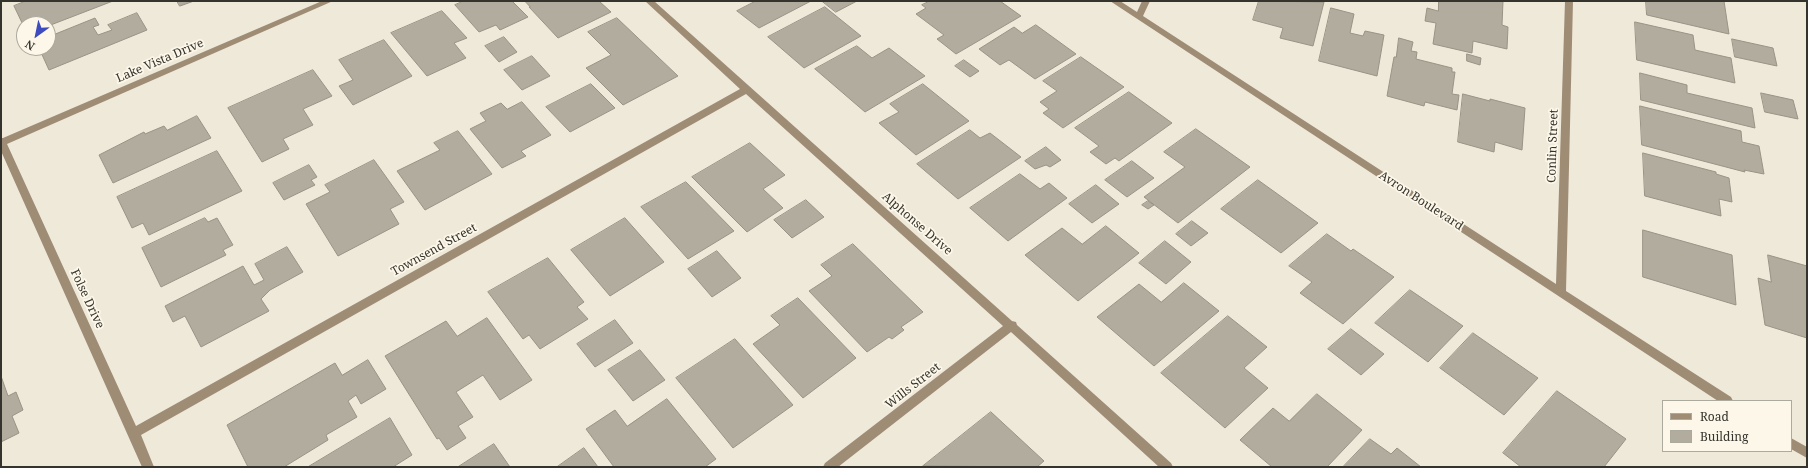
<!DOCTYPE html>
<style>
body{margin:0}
#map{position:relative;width:1808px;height:468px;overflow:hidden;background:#efe9da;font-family:"Noto Serif",serif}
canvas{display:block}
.frame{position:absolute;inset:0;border:2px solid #35332d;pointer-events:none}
.legend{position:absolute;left:1662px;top:400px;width:130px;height:52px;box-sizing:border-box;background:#fcf7e8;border:1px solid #aca99d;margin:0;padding:5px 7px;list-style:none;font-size:12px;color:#35332d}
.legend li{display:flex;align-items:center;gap:8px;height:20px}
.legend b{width:20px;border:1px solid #aca99d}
.north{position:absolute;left:16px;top:16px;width:40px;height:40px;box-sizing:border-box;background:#fcf7e8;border:1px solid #aca99d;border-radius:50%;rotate:213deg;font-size:11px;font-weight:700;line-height:16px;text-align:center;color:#35332d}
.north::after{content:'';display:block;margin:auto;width:14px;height:18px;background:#3d4bbf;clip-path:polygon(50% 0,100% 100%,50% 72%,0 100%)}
</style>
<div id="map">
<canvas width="1808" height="468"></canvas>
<div class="frame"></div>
<ul class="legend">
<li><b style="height:5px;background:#9f8c75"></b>Road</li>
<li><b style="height:11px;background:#b1ac9e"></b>Building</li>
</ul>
<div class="north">N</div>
</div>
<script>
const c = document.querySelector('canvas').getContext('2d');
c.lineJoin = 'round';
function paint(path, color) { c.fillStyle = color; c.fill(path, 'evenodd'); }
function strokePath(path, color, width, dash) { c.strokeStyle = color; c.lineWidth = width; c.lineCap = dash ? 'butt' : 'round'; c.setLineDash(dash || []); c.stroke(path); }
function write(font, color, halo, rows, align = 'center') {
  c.font = font + ' "Noto Serif",serif'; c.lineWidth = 3.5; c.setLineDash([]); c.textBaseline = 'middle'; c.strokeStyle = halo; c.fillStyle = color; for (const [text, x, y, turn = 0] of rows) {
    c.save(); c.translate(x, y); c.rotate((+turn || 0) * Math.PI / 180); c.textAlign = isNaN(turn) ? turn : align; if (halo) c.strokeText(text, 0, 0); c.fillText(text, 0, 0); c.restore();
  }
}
const building = new Path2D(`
 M26,1H113L48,26V24H24V27L14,6Z
 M177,1H194L180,6Z
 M464,1H512L528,17L500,30L496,25L479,32L455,5Z
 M525,1H599L611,12L558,38L529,7H530Z
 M756,1H811L759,28L737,11Z
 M822,1H857L836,12Z
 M930,1H1000L1021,16L956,54L937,39L944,35L916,14L926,8L922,5Z
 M1259,1L1324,2L1313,46L1280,38L1283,28L1253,20Z
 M1439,1H1503L1502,25L1508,27L1507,49L1473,41L1472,53L1433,44L1436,23L1425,21L1427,8L1438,11Z
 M1646,1H1724L1729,34L1647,15Z
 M825,7L861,36L804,68L768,37Z
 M1331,8L1354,14L1350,33L1363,36L1365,31L1384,35L1377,76L1319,61Z
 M442,11L467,38L454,43L466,58L427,76L391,33Z
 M137,13L147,30L49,70L39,48H48V37L95,18L99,25L93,27L98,35L112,30L108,25Z
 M617,18L678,76L623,105L586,68L611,55L588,32Z
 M1635,22L1693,35L1695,50L1731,58L1735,83L1637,60Z
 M1036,25L1076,54L1035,79L1009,60L1000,65L979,49L1014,27L1022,33Z
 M504,37L517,52L499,62L485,46Z
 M1399,38L1413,42L1411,51L1417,52L1416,59L1452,68V72H1455L1452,94L1459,95L1457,110L1425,102L1424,106L1387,96L1394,57H1396Z
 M1732,39L1773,48L1777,66L1735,57Z
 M384,40L412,76L353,105L339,86L353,80L339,60Z
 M857,46L872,58L889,48L925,76L865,112L815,69Z
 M1467,54L1481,58L1480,65L1467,61Z
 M532,56L550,76L522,90L504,70Z
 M1081,57L1124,87L1063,128L1043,113L1049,109L1040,102L1057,91L1043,81Z
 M964,60L979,71L970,77L955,66Z
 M313,70L332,96L303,109L313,125L283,139L289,149L262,162L228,108Z
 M1640,73L1687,85V93L1752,108L1755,128L1641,100Z
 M591,84L615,108L570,132L546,107Z
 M923,84L969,121L916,155L879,123L899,112L890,104Z
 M1129,92L1172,123L1119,161L1115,158L1106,164L1090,152L1099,146L1075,128Z
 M1761,93L1793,100L1798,119L1765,112Z
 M1463,94L1490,101V99L1525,108L1522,150L1495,142L1494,152L1458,142Z
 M522,102L551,135L521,151L526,156L502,168L470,129L486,121L480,113L501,103L507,109Z
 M1640,106L1741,131L1742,142L1759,146L1764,174L1744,170L1745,172L1642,145Z
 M197,116L211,138L113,183L99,155L144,132L145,134L164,126L167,130Z
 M1196,129L1250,167L1178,223L1144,197L1185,167L1164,152Z
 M970,130L980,138L990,133L1021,157L958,199L917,164Z
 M458,131L492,174L425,210L397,171L440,150L434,143Z
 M750,143L785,175L763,189L783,208L747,232L692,177Z
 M1046,147L1061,160L1050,167L1046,165L1035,169L1025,161Z
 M217,151L242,191L149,235L143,223L132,228L117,197Z
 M1643,153L1716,172V174L1729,178L1732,202L1719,199L1721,216L1645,196Z
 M374,160L404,202L390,209L399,224L338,256L306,204L330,192L325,185Z
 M1132,161L1154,178L1127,197L1105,180Z
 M309,165L317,177L311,180L315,185L284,200L273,183Z
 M1020,174L1040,189L1049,183L1067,198L1008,241L970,208Z
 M1258,180L1318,223L1281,253L1221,209Z
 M686,182L734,231L688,259L641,207Z
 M1096,185L1119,204L1092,223L1069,204Z
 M806,200L824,217L792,238L774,220Z
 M1148,201L1154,205L1148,209L1142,205Z
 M205,218L208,222L217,218L233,245L223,250L226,255L161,287L142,248Z
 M625,218L664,262L610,296L571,250Z
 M1192,221L1208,233L1191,246L1176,234Z
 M1106,226L1139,253L1078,301L1025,255L1062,228L1082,244Z
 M1643,230L1732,255L1736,305L1643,277Z
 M1327,234L1351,251L1353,249L1394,277L1343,324L1300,293L1312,282L1289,266Z
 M1165,241L1191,262L1166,284L1139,263Z
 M853,244L923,312L901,327L904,330L892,339L889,337L867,352L809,291L832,276L821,265Z
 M287,247L303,272L270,290L261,299L269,311L201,347L185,316L173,322L165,306L243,266L254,285L264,280L255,264Z
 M717,251L741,278L712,297L688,269Z
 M1768,255L1807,266V338L1765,325L1758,278L1771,282Z
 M548,258L584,302L577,307L588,319L540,349L529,335L523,339L488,292Z
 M1184,283L1219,311L1154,366L1097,317L1139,284L1161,302Z
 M1410,290L1463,326L1428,362L1375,323Z
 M798,298L856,358L803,398L753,344L780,325L771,316Z
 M1228,316L1267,347L1244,368L1268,388L1225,428L1161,373Z
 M487,318L532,380L500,400L483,375L456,392L473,417L458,426L466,438L447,450L439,438L437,439L385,356L446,321L457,336Z
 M615,320L633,343L595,367L577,344Z
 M1351,329L1384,354L1361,375L1328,349Z
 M1473,333L1538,378L1504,415L1440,368Z
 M735,339L793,405L733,448L676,378Z
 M640,350L665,380L633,401L608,370Z
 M368,360L386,389L361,404L356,395L348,401L357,417L326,435L328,440L284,467H248L227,425L335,363L342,375Z
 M1,376L8,396L16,392L23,410L12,416L19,433L1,442Z
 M1557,391L1626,439L1604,467H1521L1503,453Z
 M1317,394L1362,430L1327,467H1272L1240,440L1273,408L1289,421Z
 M667,399L716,459L705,467H614L586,429L615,410L627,426Z
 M991,412L1044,461L1037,467L923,466Z
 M390,418L412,455L393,467H308Z
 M1370,439L1391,454L1397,448L1421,467H1343Z
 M494,444L510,467H458Z
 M584,448L598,467H557Z`);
const minor = new Path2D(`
 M322,1H333L7,144L136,426L740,89L645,1H654L1012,321L1016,322L1017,325L1171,463L1173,467H1159L1011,332L838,467H823L825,463L1003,326L746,94L141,435L154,467H142L1,151V138H3Z
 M1110,1H1120L1137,12L1142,1H1150L1143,16L1556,284L1565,1H1573L1566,291L1731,397L1733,401H1718Z
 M1791,438L1807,447V458L1791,449Z`);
const streetNames = [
 ["Lake Vista Drive",160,61,-23],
 ["Conlin Street",1553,146,-88],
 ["Avron Boulevard",1421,201,33],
 ["Alphonse Drive",917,224,41],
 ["Townsend Street",434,250,-29],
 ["Folse Drive",87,299,65],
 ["Wills Street",913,386,-38]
];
paint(building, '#b1ac9e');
strokePath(building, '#999386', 1);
paint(minor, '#9f8c75');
write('12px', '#35332d', '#fcf7e8', streetNames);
</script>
